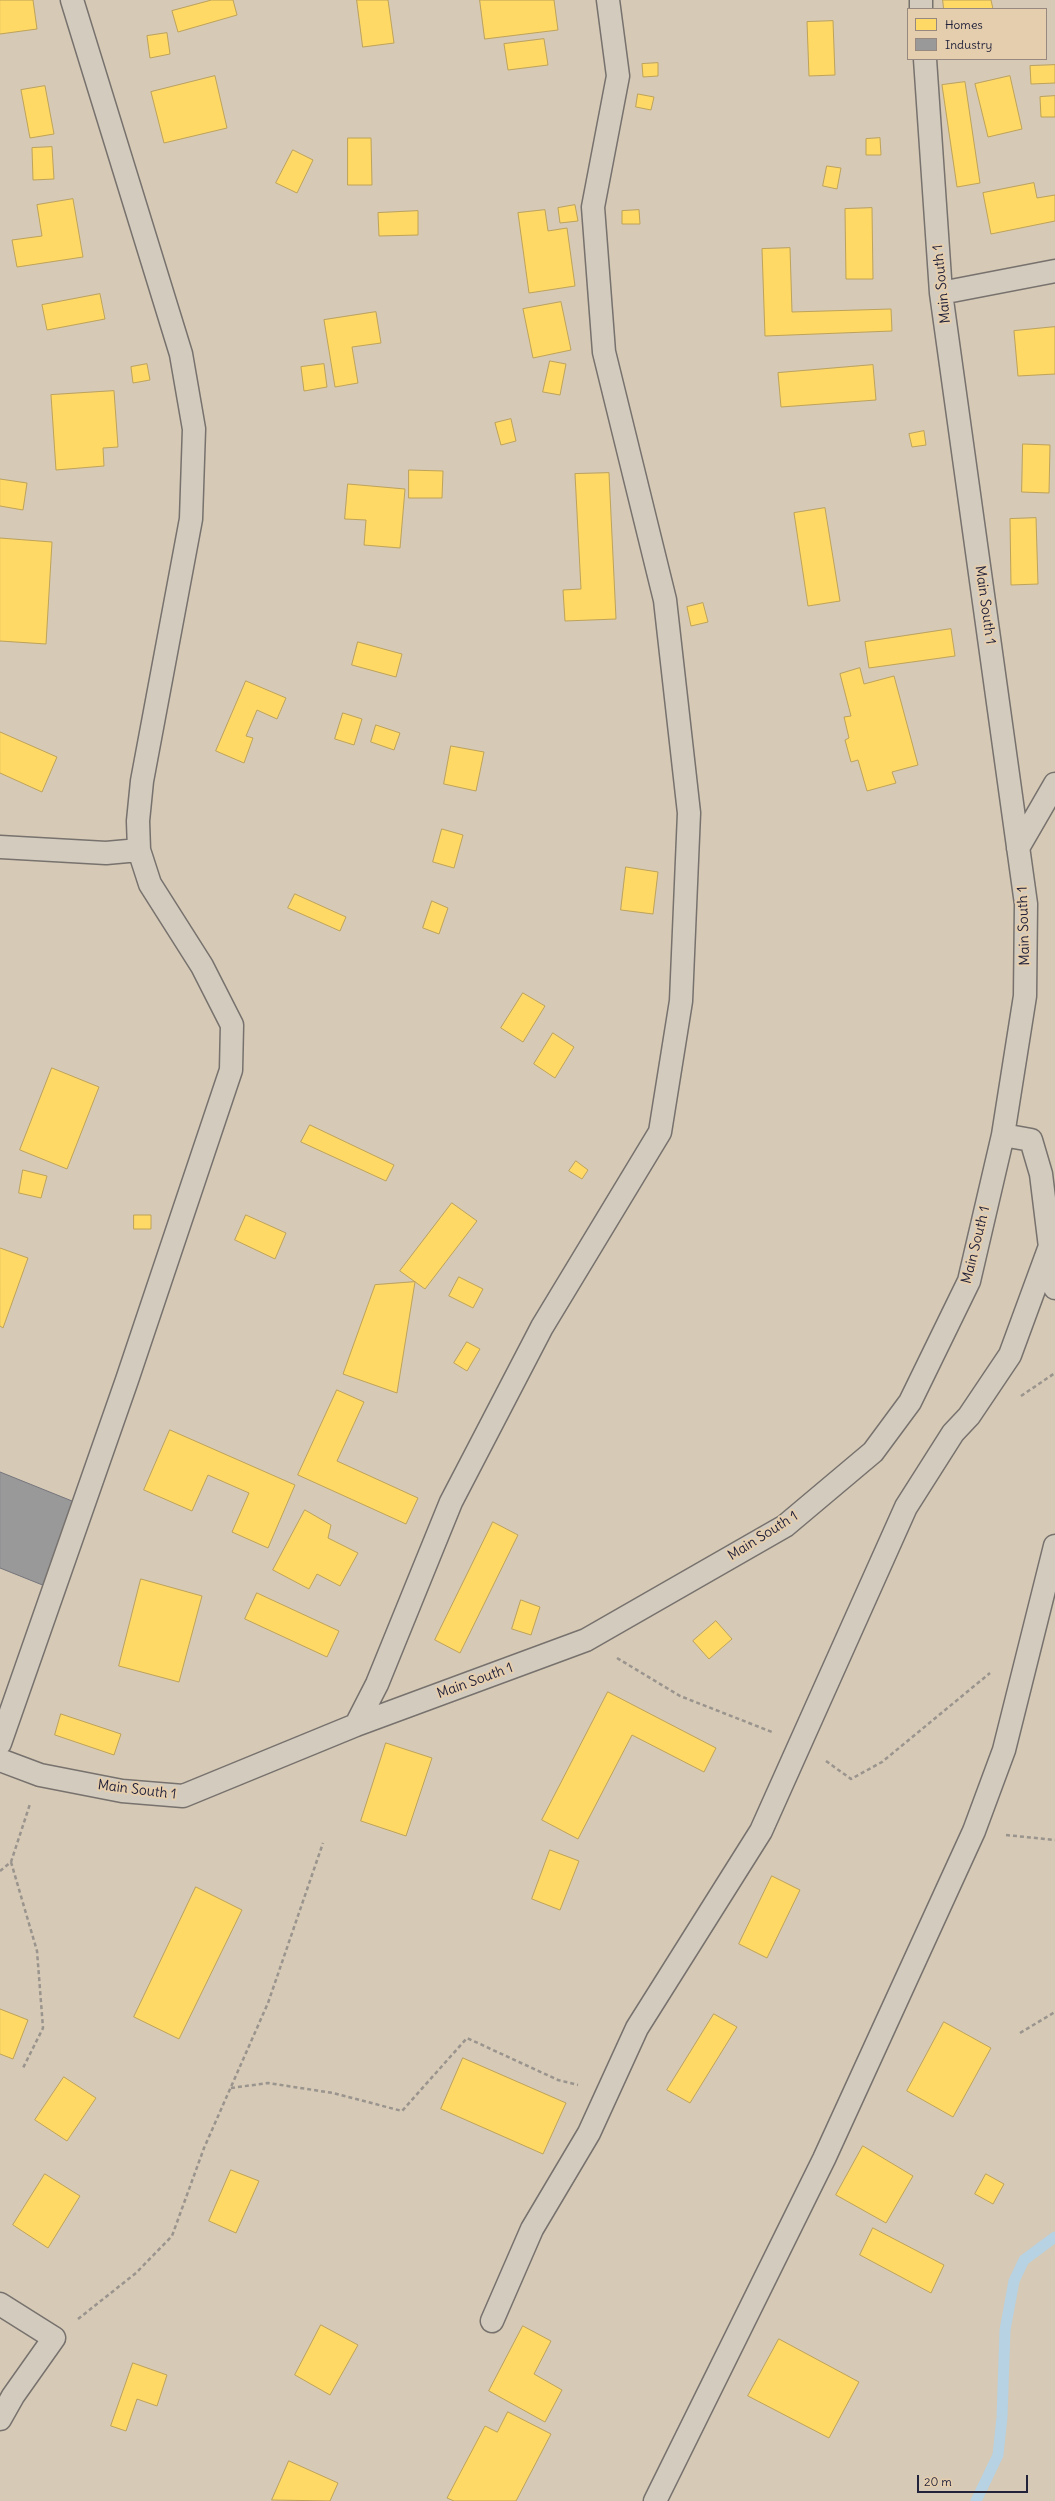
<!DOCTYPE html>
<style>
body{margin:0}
#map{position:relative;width:1055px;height:2501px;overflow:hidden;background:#d6c9b5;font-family:Delius,sans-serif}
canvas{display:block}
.legend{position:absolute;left:907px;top:8px;width:140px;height:52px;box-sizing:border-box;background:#e5ceae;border:1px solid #978980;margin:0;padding:5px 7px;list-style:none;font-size:12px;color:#22223b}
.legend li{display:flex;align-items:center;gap:8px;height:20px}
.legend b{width:20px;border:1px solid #978980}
.scale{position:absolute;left:917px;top:2475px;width:111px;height:18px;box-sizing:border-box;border:2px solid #22223b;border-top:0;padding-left:5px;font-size:12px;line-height:14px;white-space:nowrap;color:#22223b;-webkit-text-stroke:3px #e5ceae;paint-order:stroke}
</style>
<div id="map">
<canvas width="1055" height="2501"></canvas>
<ul class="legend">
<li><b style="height:11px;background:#ffd966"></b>Homes</li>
<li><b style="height:11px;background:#999"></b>Industry</li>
</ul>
<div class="scale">20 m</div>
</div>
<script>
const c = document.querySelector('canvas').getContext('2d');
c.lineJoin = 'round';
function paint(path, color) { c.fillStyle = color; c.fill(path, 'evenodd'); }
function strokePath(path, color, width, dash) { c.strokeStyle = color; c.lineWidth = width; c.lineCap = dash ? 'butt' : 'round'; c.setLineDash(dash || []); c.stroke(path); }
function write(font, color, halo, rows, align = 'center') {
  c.font = font + ' Delius,sans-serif'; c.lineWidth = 4; c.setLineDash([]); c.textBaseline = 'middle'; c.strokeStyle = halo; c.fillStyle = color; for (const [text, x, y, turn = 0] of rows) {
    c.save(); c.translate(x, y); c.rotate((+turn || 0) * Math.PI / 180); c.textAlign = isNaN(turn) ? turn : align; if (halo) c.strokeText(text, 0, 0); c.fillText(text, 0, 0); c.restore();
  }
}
const homes = new Path2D(`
 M0,0H33L37,29L0,34Z
 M212,0H233L237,15L178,32L172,11Z
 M357,0H388L394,43L363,47Z
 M480,0H554L558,30L485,39Z
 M943,0H991L993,9H944Z
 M833,21L835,75L809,76L807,22Z
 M167,33L170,54L150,58L147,36Z
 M544,39L548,65L508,70L504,44Z
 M658,63V76L643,77L642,64Z
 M1055,65V83L1031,84L1030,66Z
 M215,76L227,128L164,143L151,92Z
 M1010,76L1022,129L988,137L975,84Z
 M965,82L980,183L957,187L942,85Z
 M45,86L54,134L30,138L21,90Z
 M638,94L654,97L651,110L636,107Z
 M1055,96V117H1041L1040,97Z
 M348,138H371L372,185H348Z
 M880,138L881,155H866V139Z
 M52,147L54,179L33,180L32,148Z
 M293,150L313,160L297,193L276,183Z
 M827,166L841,168L837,189L823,186Z
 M1034,183L1037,198L1055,195V221L991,234L983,193Z
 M73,199L83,257L17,267L12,240L42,236L37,205Z
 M575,205L578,221L560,223L558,208Z
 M872,208L873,279H846L845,209Z
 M545,210L548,231L567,228L575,286L529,293L518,213Z
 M639,210L640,224H622V211Z
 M418,211V235L379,236L378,213Z
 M790,248L792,312L891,309L892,331L765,336L762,249Z
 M100,294L105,319L47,330L42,305Z
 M561,302L571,350L533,358L523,309Z
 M376,312L381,343L352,347L358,383L335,387L324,320Z
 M1055,327V374L1018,376L1014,331Z
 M550,361L566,364L560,395L543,392Z
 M147,364L150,380L133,383L131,367Z
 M324,364L327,387L304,391L301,367Z
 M873,365L876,400L781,407L778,373Z
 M114,391L118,447L103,448L104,466L56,470L51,395Z
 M511,419L516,441L501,445L495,423Z
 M924,431L926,445L912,447L909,434Z
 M1023,444L1050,445L1049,493L1022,492Z
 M409,470L443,471L442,498H409Z
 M609,473L616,619L565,621L563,590L581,589L575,474Z
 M0,479L27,483L23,510L0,506Z
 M348,484L405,489L400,548L364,545L366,520L345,519Z
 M825,508L840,601L808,606L794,513Z
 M1036,518L1038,584L1011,585L1010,519Z
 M0,538L52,542L46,644L0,641Z
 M703,603L708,622L691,626L687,607Z
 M951,629L955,656L869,668L865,642Z
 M358,642L402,654L396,677L352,665Z
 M860,668L864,684L894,676L918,765L892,772L896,783L867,791L858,760L851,762L845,740L849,738L844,717L851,716L840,674Z
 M246,681L286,698L277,719L257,710L246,736L253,738L244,763L216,751Z
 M343,713L362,719L354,745L335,739Z
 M376,725L400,733L394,750L371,742Z
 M0,732L57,757L42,792L0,773Z
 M451,746L484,752L476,791L444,784Z
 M442,829L463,835L454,868L433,862Z
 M626,867L658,872L653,914L621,910Z
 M295,894L346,917L340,931L288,908Z
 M432,901L448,908L439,934L423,928Z
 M523,993L545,1006L523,1042L501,1028Z
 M553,1033L574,1047L555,1078L534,1064Z
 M52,1068L99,1087L67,1169L20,1150Z
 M310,1125L394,1165L386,1181L301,1142Z
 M576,1161L588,1170L582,1179L569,1171Z
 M23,1170L47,1176L41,1198L19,1193Z
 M452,1203L477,1221L425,1289L400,1271Z
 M134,1215H151V1229H134Z
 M246,1215L286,1233L275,1259L235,1240Z
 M0,1248L28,1258L3,1328L0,1326Z
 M459,1277L483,1289L473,1308L449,1296Z
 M415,1282L397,1393L343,1374L375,1285Z
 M467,1342L480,1349L467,1371L454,1363Z
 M337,1390L364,1402L337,1461L418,1498L406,1524L298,1475Z
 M170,1430L295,1485L268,1548L232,1532L249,1493L208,1475L192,1511L144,1490Z
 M305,1510L331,1525L328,1538L358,1553L340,1586L317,1574L309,1589L273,1570Z
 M493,1522L518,1535L460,1653L435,1640Z
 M141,1579L202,1596L179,1682L119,1666Z
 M257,1593L339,1631L327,1657L245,1619Z
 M521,1600L540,1607L531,1635L512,1629Z
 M716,1621L732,1639L709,1659L693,1641Z
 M608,1692L716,1748L704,1772L632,1735L578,1839L542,1820Z
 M61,1714L121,1734L114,1755L55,1735Z
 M386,1743L432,1758L406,1836L361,1821Z
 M550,1850L579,1861L560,1910L532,1899Z
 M772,1876L800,1890L767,1958L739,1944Z
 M196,1887L242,1910L179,2039L134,2017Z
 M0,2009L28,2020L13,2059L0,2054Z
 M714,2014L737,2027L690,2103L667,2090Z
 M944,2022L991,2048L953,2117L907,2091Z
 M463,2058L566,2103L543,2154L441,2109Z
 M64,2077L96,2098L67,2141L35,2120Z
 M863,2146L913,2176L886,2223L836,2195Z
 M231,2170L259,2181L236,2233L209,2221Z
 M45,2174L80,2196L48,2248L13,2225Z
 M986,2174L1004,2184L993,2204L975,2194Z
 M873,2228L944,2265L931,2293L860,2255Z
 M321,2325L358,2345L330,2395L295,2375Z
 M523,2326L551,2341L534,2374L562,2390L545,2422L489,2391Z
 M779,2339L859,2382L829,2438L748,2396Z
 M133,2363L167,2375L157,2406L137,2399L126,2431L111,2426Z
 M508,2412L551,2434L516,2501H454L447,2498L485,2426L497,2432Z
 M289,2461L338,2483L330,2501L272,2500Z`);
const industry = new Path2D(`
 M0,1472L82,1505L50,1588L0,1568Z`);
const stream = new Path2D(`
 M976,2501L998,2455L1002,2417L1005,2330L1014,2281L1024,2260L1055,2237`);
const path = new Path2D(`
 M1021,1396L1055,1373
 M617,1658L680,1696L772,1732
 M826,1761L851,1779L882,1762L990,1673
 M1006,1835L1055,1840
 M11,1862L37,1951L43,2028L22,2070
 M0,1871L11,1862L30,1804
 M1020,2033L1055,2012
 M231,2088L268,2083L333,2093L402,2111L467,2038L558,2080L578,2085
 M78,2319L136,2273L172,2236L204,2148L268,2003L323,1843`);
const minor = new Path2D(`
 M921,0V9
 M941,293L1055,271
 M0,847L106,853L139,850
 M1018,848L1055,784
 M1003,1135L1031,1140L1041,1174L1055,1288
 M356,1725L377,1684L451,1502L542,1327L660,1132L681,1001L689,813L665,600L604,352L593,207L618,76L608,0
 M0,1743L127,1380L231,1070L232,1025L202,966L150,884L139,850L138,821L142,781L191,519L194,429L181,354L72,0
 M0,1760L40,1775L122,1791L183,1796L356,1725L586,1640L785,1526L873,1452L910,1402L969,1281L1003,1135L1025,996L1026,904L941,293L925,59
 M0,2304L54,2338L13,2396L0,2419
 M492,2321L532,2229L589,2133L637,2028L761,1831L906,1507L953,1433L969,1416L1010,1355L1050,1246
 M655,2501L824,2159L974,1831L1004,1750L1055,1546`);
const streetNames = [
 ["Main South 1",942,284,-96],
 ["Main South 1",985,605,82],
 ["Main South 1",1024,926,-92],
 ["Main South 1",976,1245,-76],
 ["Main South 1",763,1536,-32],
 ["Main South 1",475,1681,-20],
 ["Main South 1",137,1790,7]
];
paint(homes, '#ffd966');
strokePath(homes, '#bda259', 1);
paint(industry, '#999');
strokePath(industry, '#75757d', 1);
strokePath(stream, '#b7d2e2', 11);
strokePath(minor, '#77726e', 25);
strokePath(path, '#9a948e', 2.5, [4, 3]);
strokePath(minor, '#d3cbbe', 22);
write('14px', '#22223b', '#e5ceae', streetNames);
</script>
